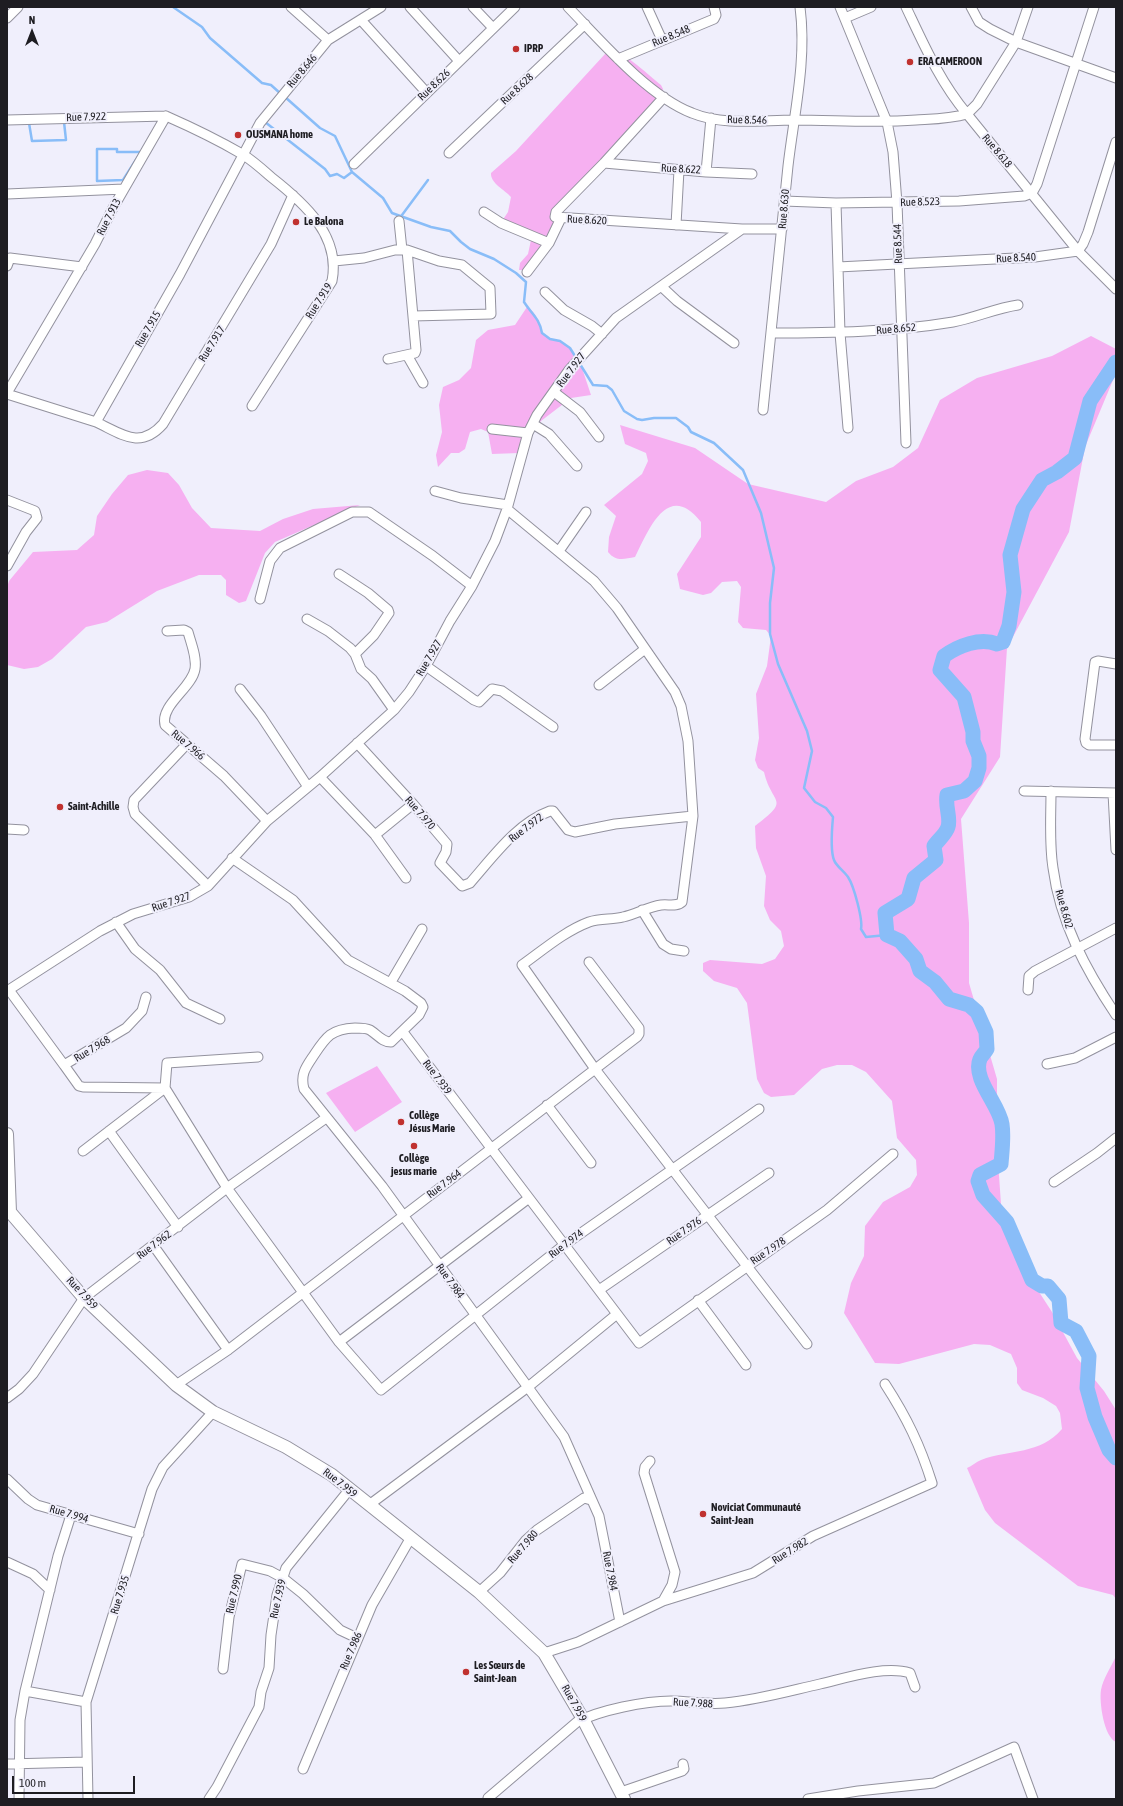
<!DOCTYPE html>
<meta charset="utf-8">
<style>
body{margin:0}
#map{position:relative;width:1123px;height:1806px;overflow:hidden;background:#f0effc;font-family:"Asap Condensed",sans-serif}
canvas{display:block}
.frame{position:absolute;inset:0;border:8px solid #1e1d22;pointer-events:none}
.north{position:absolute;left:12px;top:12px;width:40px;height:40px;-webkit-text-stroke:3px #f0effc;paint-order:stroke;rotate:0deg;font-size:11px;font-weight:700;line-height:16px;text-align:center;color:#1e1d22}
.north::after{content:'';display:block;margin:auto;width:14px;height:18px;background:#1e1d22;clip-path:polygon(50% 0,100% 100%,50% 72%,0 100%)}
.scale{position:absolute;left:12px;top:1776px;width:123px;height:18px;box-sizing:border-box;border:2px solid #1e1d22;border-top:0;padding-left:5px;font-size:12px;line-height:14px;white-space:nowrap;color:#1e1d22;-webkit-text-stroke:3px #f0effc;paint-order:stroke}
</style>
<div id="map">
<canvas width="1123" height="1806"></canvas>
<div class="frame"></div>
<div class="north">N</div>
<div class="scale">100 m</div>
</div>
<script>
const c = document.querySelector('canvas').getContext('2d');
c.lineJoin = 'round';
function paint(path, color) { c.fillStyle = color; c.fill(path, 'evenodd'); }
function strokePath(path, color, width, dash) { c.strokeStyle = color; c.lineWidth = width; c.lineCap = dash ? 'butt' : 'round'; c.setLineDash(dash || []); c.stroke(path); }
function write(font, color, halo, rows, align = 'center') {
  c.font = font + ' "Asap Condensed",sans-serif'; c.lineWidth = 4; c.setLineDash([]); c.textBaseline = 'middle'; c.strokeStyle = halo; c.fillStyle = color; for (const [text, x, y, turn = 0] of rows) {
    c.save(); c.translate(x, y); c.rotate((+turn || 0) * Math.PI / 180); c.textAlign = isNaN(turn) ? turn : align; if (halo) c.strokeText(text, 0, 0); c.fillText(text, 0, 0); c.restore();
  }
}
const green = new Path2D(`
 M613,50C623,51 652,78 661,85L663,89L661,100L559,216L558,227L526,270H519L520,263L528,254L531,240L502,221L508,212L511,197C505,190 490,183 491,173L516,151L605,54Z
 M527,307C536,312 540,323 542,333L550,339L560,341L570,348L581,365L591,395L571,398L541,421L519,453L492,454L488,432L481,429L470,432L465,449L459,453H451L438,467L436,455L442,432L439,405L443,387L459,380L471,368L476,340L488,330L515,325Z
 M1091,336L1116,349V373L1085,447L1069,532L1007,648L1000,757L961,819L969,923V983L997,1079V1147L1001,1204L1017,1258L1052,1312L1077,1358L1104,1391L1116,1410V1599L1113,1595L1078,1586L995,1523L985,1510L967,1468C972,1466 976,1462 981,1460C1010,1449 1040,1455 1062,1429L1060,1413L1056,1406L1043,1398L1022,1390L1017,1383V1368L1011,1354L990,1345L974,1344L899,1364L875,1363L844,1313L851,1283L864,1256L865,1226L883,1202L910,1187L917,1175L916,1160L897,1138L892,1101L866,1072L852,1065H837L822,1069L794,1095L771,1097L764,1093L757,1079L747,1003L737,988L714,981L703,971V963L710,960L762,964L775,959L784,946L781,931L770,920L764,906L766,876L756,848L755,826C792,798 772,806 764,772L758,768L755,760L759,738L756,694L767,666L771,636L766,630L743,628L738,622L741,587L737,581L722,582L711,593L703,595L680,589L677,574L701,537V522C668,480 649,529 635,557C624,559 616,562 608,552L609,537L616,516L604,505L642,474L648,461L646,453L625,444L620,425L695,448L748,484L826,502L856,481L893,467L918,448L940,400L977,378L1052,356Z
 M147,470L168,473L179,485L192,508L211,528L260,531L283,519L313,509L360,505L275,542L265,553L246,601L239,603L226,595V580L221,575H199L157,591L107,622L86,627L52,659L38,667L24,669L7,665V587L9,581L33,552L77,550L94,535L97,516L112,494L128,475Z
 M377,1066L402,1102L355,1132L326,1093Z
 M1116,1656V1742C1104,1737 1099,1702 1101,1690C1103,1679 1111,1667 1116,1656Z`);
const stream = new Path2D(`
 M173,7L202,27L210,38L262,83L271,85L281,94
 M285,97L320,128L335,136L352,172L383,198L392,213L431,227L450,231L461,242L470,249L494,259L516,273L526,282L524,302C531,313 540,319 542,333L550,339L560,341L570,348L593,385L607,386L612,390L624,411L637,419L642,420L654,418H676L688,427L691,432L714,443L743,470L761,513L774,568L770,603V634L778,664L807,731L812,751L804,788L815,802L826,808L833,817C832,828 830,850 834,860C836,866 844,871 848,877C854,886 863,920 861,929L866,937L887,935
 M64,122L66,140L32,141L29,123Z
 M265,122L325,169L330,176L337,174L344,178L352,172
 M97,149H117V152H141L123,180L97,181Z
 M402,215L428,180`);
const river = new Path2D(`
 M1116,362L1090,401L1075,458L1057,472L1042,480L1023,509L1010,555L1014,592L1009,626L1003,642L997,644C980,637 958,646 944,656L940,670L964,697L973,732V741L979,756V768L975,781L964,791L947,795C945,807 951,818 948,827C946,834 938,840 934,846L936,860L914,878L908,899L885,913L887,935L900,941L916,959L920,971L935,982L949,999L969,1005L977,1012L986,1032L987,1049C985,1053 981,1056 980,1059C972,1079 999,1104 1002,1124C1004,1137 1002,1151 1001,1164L980,1175L978,1181L983,1195L1007,1222L1032,1280L1042,1286H1048L1059,1299L1061,1323L1076,1331L1089,1356L1087,1388L1095,1417L1109,1450L1116,1458`);
const minor = new Path2D(`
 M291,7L328,40
 M410,7L459,61
 M473,7L493,28
 M568,7C601,41 648,96 692,113C723,126 761,120 794,120C835,120 875,123 916,120C933,119 950,119 967,114C940,82 924,45 906,7
 M647,7L662,40
 M840,7L887,122L893,152L897,203L906,443
 M971,7L979,22L990,29L1016,42L1116,78
 M1028,7L1016,42L977,104L967,114L1078,251L1116,289
 M7,18L18,7
 M845,18L871,7
 M361,20L426,92
 M618,59L714,19L716,15L714,7
 M664,97L604,163L556,212L555,217L742,229H782
 M7,120L166,116
 M449,153L585,24
 M604,163L706,172L711,118
 M354,164L515,7
 M706,172L752,174
 M7,194L124,189
 M784,201L836,203
 M484,212L501,223L549,243
 M399,221L402,250
 M676,225L679,170
 M334,261L364,258L395,250H407L439,261L462,265L490,288L491,314L413,316
 M7,266L10,258L82,267
 M838,267L1035,257L1078,251L1083,244L1088,232L1116,142
 M527,272L549,243L561,218
 M662,287L677,301L734,343
 M545,292L564,310L592,326L602,334
 M771,333C832,333 893,332 953,322C975,318 996,308 1018,305
 M407,355L423,383
 M388,359L415,353L416,350L407,250
 M554,392L580,412L599,437
 M7,393L95,244L113,208L166,116C191,127 218,140 242,154C252,160 262,169 271,177C303,202 341,235 332,281L252,406
 M7,394L96,422L180,274L260,123L328,40L381,7
 M763,410C771,329 779,248 788,166C794,114 807,60 800,7
 M96,422C122,434 140,450 163,424L271,244L293,195
 M533,424L549,434L577,466
 M848,428L840,333L836,203L959,201L1024,196L1032,193L1037,184L1094,7
 M492,429L528,433
 M435,491L461,498L508,505
 M7,500L35,511L37,518L26,532L7,566
 M507,509L594,581L617,608L675,692L681,706L688,741L693,816L682,902C677,907 668,904 661,905C648,907 636,914 623,917C612,920 601,918 589,922C565,931 543,950 522,965L595,1069L807,1344
 M559,551L586,512
 M339,574L368,593L388,610L389,613L374,635L355,654
 M260,599L270,561L280,548L352,512H369L433,556L472,586
 M307,619L328,631L350,648L355,654L361,669L372,679L394,710
 M167,631L184,630L188,632C191,643 197,657 195,669C192,688 160,705 165,725L224,776L267,821
 M1116,664L1098,661L1095,662L1085,739L1086,743L1089,745H1116
 M426,666L474,700L479,702L492,689L502,691L553,727
 M599,685L645,649
 M240,689L261,716L308,787
 M357,743L413,804L447,844L446,852L440,863L462,886L470,883C493,857 517,823 550,811H553L568,830L575,832L615,824L693,816
 M186,745L134,800L133,807L135,814L208,886
 M320,777L375,835L406,878
 M1024,791L1116,793
 M1051,791C1051,816 1049,843 1053,868C1060,922 1086,970 1116,1015
 M1113,793L1116,850
 M7,829L24,830
 M375,835L413,804
 M232,858L293,900L348,960L405,991L421,1003L423,1007L419,1015L391,1042C382,1042 378,1035 370,1030C366,1028 360,1028 355,1028C331,1029 326,1037 314,1055C306,1067 300,1074 304,1089L382,1186L564,1437L599,1516L620,1622
 M642,910L663,944L671,949L684,951
 M116,922L135,949L160,970L186,1003L220,1019
 M391,982L422,929
 M9,990L64,1065L126,1028L142,1011L146,997
 M1028,990L1029,976L1035,971L1116,928
 M7,991L100,931L133,914L189,897L208,886L267,821L320,777L394,710L409,692L426,666L450,621L472,586L495,541L507,509L528,433L537,415L569,370L616,318L742,229
 M403,1032L639,1343L827,1210L893,1154
 M258,1057L167,1063L165,1088L227,1188L339,1342L381,1390L564,1245L759,1109
 M1047,1064L1075,1058L1116,1037
 M64,1065L79,1086L83,1087L165,1088
 M547,1105L591,1163
 M109,1131L178,1227
 M83,1151L165,1088
 M1054,1182L1097,1153L1116,1138
 M153,1245L228,1350
 M599,1290L769,1173
 M698,1300L746,1365
 M339,1342L529,1198
 M176,1385L228,1350L637,1037L639,1034V1028L589,962
 M7,1398L19,1389L33,1374L84,1298L227,1188L326,1118
 M650,1461L645,1467L644,1473L675,1572L672,1585L663,1601
 M7,1479L28,1499L37,1505L139,1534
 M369,1505L528,1387L617,1314
 M7,1562L33,1574L50,1590
 M479,1592L500,1573L526,1540L537,1530L584,1498L591,1500
 M544,1653L578,1642L663,1601L753,1573L813,1536L932,1483C920,1445 907,1418 885,1384
 M223,1669L229,1617L242,1564L270,1571L283,1578L303,1594L340,1630L357,1638
 M25,1691L86,1702
 M7,1764L87,1762
 M303,1769L372,1605L410,1539
 M621,1792L682,1771L684,1769L683,1764
 M488,1798L577,1722C600,1710 645,1701 671,1701C689,1701 707,1705 725,1703C758,1700 789,1691 820,1684C846,1678 885,1665 910,1673L915,1687
 M19,1799L20,1720L25,1691L58,1556L71,1515
 M88,1799L86,1702L152,1489L163,1467L213,1412
 M209,1799L217,1787L259,1707L261,1692L269,1668L271,1635L277,1595L286,1568L349,1490
 M808,1799L858,1791L934,1783L1014,1747L1033,1799`);
const tertiary = new Path2D(`
 M7,1134L10,1212
 M10,1212L84,1298L176,1385L213,1412L286,1447L332,1475L479,1592L544,1653L583,1719L624,1799`);
const markers = [
 [516,49,4,"#c0312f"],
 [910,62,4,"#c0312f"],
 [238,135,4,"#c0312f"],
 [296,222,4,"#c0312f"],
 [60,807,4,"#c0312f"],
 [401,1122,4,"#c0312f"],
 [414,1146,4,"#c0312f"],
 [703,1514,4,"#c0312f"],
 [466,1672,4,"#c0312f"]
];
const streetNames = [
 ["Rue 8.548",671,36,-23],
 ["Rue 8.646",302,71,-50],
 ["Rue 8.626",434,85,-44],
 ["Rue 8.628",517,89,-43],
 ["Rue 7.922",86,117,-2],
 ["Rue 8.546",747,120,1],
 ["Rue 8.618",997,151,50],
 ["Rue 8.622",681,169,3],
 ["Rue 8.523",920,202,-2],
 ["Rue 8.630",784,209,-85],
 ["Rue 7.913",109,217,-63],
 ["Rue 8.620",587,220,3],
 ["Rue 8.544",898,244,-92],
 ["Rue 8.540",1016,258,-3],
 ["Rue 7.919",319,301,-58],
 ["Rue 7.915",148,329,-60],
 ["Rue 8.652",896,329,-5],
 ["Rue 7.917",212,344,-58],
 ["Rue 7.927",571,370,-53],
 ["Rue 7.927",429,658,-60],
 ["Rue 7.966",188,745,40],
 ["Rue 7.970",420,813,49],
 ["Rue 7.972",526,828,-37],
 ["Rue 7.927",171,902,-19],
 ["Rue 8.602",1064,909,74],
 ["Rue 7.968",92,1049,-31],
 ["Rue 7.939",437,1077,53],
 ["Rue 7.964",444,1184,-37],
 ["Rue 7.976",684,1231,-35],
 ["Rue 7.974",566,1244,-37],
 ["Rue 7.962",154,1245,-37],
 ["Rue 7.978",768,1251,-34],
 ["Rue 7.984",450,1281,54],
 ["Rue 7.959",82,1293,47],
 ["Rue 7.959",340,1483,38],
 ["Rue 7.994",69,1514,16],
 ["Rue 7.980",523,1547,-49],
 ["Rue 7.982",790,1551,-32],
 ["Rue 7.984",610,1571,79],
 ["Rue 7.990",234,1594,-77],
 ["Rue 7.935",120,1595,-73],
 ["Rue 7.939",278,1599,-77],
 ["Rue 7.986",351,1651,-67],
 ["Rue 7.959",574,1703,61],
 ["Rue 7.988",693,1703,3]
];
const poiNames = [
 ["IPRP",524,49],
 ["ERA CAMEROON",918,62],
 ["OUSMANA home",246,135],
 ["Le Balona",304,222],
 ["Saint-Achille",68,807],
 ["Collège",409,1116],
 ["Jésus Marie",409,1129],
 ["Collège",414,1159,"center"],
 ["jesus marie",414,1172,"center"],
 ["Noviciat Communauté",711,1508],
 ["Saint-Jean",711,1521],
 ["Les Sœurs de",474,1666],
 ["Saint-Jean",474,1679]
];
paint(green, '#f6b0f1');
strokePath(stream, '#89bdf8', 2.5);
strokePath(river, '#89bdf8', 15);
strokePath(minor, '#93929e', 11);
strokePath(tertiary, '#93929e', 14);
strokePath(minor, '#fff', 9);
strokePath(tertiary, '#fff', 12);
for (const [x, y, r, color] of markers) { const dot = new Path2D(); dot.arc(x, y, r, 0, 2 * Math.PI); c.fillStyle = color; c.fill(dot); strokePath(dot, '#f0effc', 1.5); }
write('11px', '#1e1d22', '#f0effc', streetNames);
write('bold 11px', '#1e1d22', '#f0effc', poiNames, 'left');
</script>
